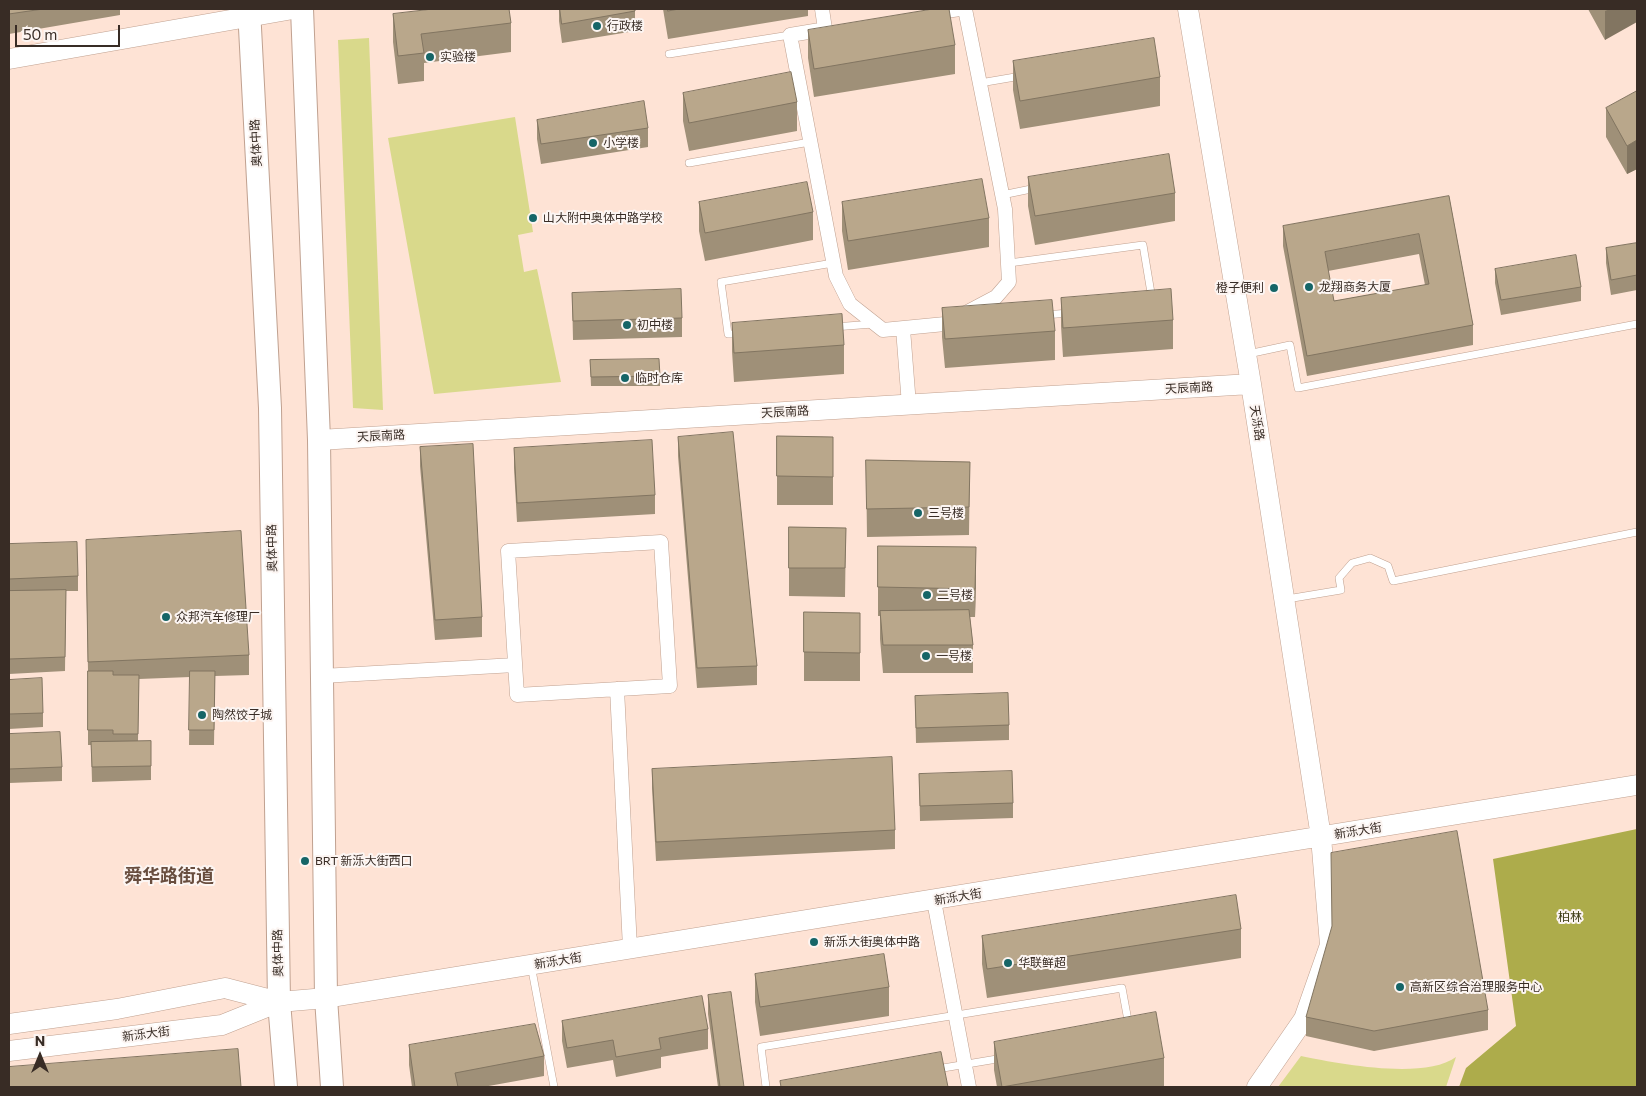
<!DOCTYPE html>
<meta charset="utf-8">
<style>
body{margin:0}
#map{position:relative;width:1646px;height:1096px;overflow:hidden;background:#fee3d5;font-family:Commissioner,sans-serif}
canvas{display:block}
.frame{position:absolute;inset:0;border:10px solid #382c25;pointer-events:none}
.north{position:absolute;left:15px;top:1031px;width:50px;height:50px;-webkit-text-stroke:4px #fcf5f2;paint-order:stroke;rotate:0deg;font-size:14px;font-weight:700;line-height:20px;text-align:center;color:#382c25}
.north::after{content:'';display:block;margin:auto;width:18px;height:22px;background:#382c25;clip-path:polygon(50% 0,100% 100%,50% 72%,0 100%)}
.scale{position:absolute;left:15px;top:25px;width:105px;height:22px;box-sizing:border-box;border:2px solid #382c25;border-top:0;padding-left:6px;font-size:15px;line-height:18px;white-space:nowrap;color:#382c25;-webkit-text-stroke:4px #fcf5f2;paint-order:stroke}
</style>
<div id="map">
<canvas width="1646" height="1096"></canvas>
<div class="frame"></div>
<div class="north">N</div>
<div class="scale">50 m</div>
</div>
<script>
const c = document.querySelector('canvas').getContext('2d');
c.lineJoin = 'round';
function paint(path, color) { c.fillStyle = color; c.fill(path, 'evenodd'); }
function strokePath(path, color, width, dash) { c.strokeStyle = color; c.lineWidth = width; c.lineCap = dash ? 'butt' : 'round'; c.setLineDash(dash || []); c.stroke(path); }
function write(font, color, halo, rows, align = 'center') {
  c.font = font + ' Commissioner,"Noto Sans SC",sans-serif'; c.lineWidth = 4; c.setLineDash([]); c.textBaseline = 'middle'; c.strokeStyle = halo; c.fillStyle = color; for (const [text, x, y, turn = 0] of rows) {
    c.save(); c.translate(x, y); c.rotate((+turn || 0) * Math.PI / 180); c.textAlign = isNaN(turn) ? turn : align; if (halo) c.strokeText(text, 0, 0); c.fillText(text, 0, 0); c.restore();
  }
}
const green = new Path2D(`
 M369,38L383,410L353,408L338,40Z
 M515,117L533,232L518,235L524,272L537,269L561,382L434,394L388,138Z
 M1301,1056C1339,1064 1425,1080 1456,1057L1446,1087H1278Z`);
const forest = new Path2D(`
 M1637,829V1087H1459L1466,1068L1516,1026L1493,859Z`);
const lane = new Path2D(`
 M669,54L790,35
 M980,83L1021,76
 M689,163L810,142
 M1002,195L1036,188
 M1009,263L1143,245L1152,299
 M1045,315L1069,313
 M834,327L873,324
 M741,334H728L721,282L833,263
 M1248,354L1290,345L1298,388L1637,324
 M1287,599L1341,590L1339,578L1352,563L1370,558L1388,566L1393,581L1637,532
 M531,965L554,1087
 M937,1069L1003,1058
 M766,1087L761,1047L1122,988L1129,1026`);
const street = new Path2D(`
 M822,9L825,29
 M931,13L960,9
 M826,29L790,35L836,276L850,304L883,330L945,324L996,297L1009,282L1005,209L965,9
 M903,329L909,405
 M661,542L670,686L517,695L508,551Z
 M322,676L515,665
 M617,689L630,948
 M934,901L969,1087`);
const secondary = new Path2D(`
 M1188,9L1251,384L1321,837L1330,945L1304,1019L1257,1087
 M9,59L293,9
 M319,440L1251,384
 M9,1024L117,1009L225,988L279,1002
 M9,1051L222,1025L279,1002L326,998L1637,785`);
const primary = new Path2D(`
 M249,9L270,408L279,1002L286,1087
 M302,9L319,440L326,998L332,1087`);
const wall = new Path2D(`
 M9,9H120V15L9,34Z
 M559,9H635V31L562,43L559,21Z
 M663,9H808V16L668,39Z
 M1588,9H1637L1605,40Z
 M393,14L511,23V52L424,63V81L398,84L393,42Z
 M808,30L955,45V74L814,97L808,58Z
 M1013,61L1160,77V106L1020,129L1013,90Z
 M1637,91V169L1627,174L1606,137V108Z
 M683,93L797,102V131L689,151L683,121Z
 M537,120L648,128V147L541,164L537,139Z
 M1028,177L1175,193V221L1035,245L1028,206Z
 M1449,196L1473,325V345L1307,376L1283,246V226ZM1419,254L1425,285L1334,301L1328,271Z
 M699,202L813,212V240L705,261L699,231Z
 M842,202L989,218V247L848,270L842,231Z
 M1637,243V290L1611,295L1606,263V248Z
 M1495,269L1581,287V301L1501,315L1495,283Z
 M572,293L682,318V337L573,340Z
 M1061,298L1173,320V349L1063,357L1061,326Z
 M942,308L1055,331V360L945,368L942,337Z
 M732,323L844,345V374L734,382L732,351Z
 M590,360L660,376V386H591Z
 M777,436L833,437V505H777Z
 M678,437L757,666V685L697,688L678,456Z
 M420,447L482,617V637L435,640L420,466Z
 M514,448L655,495V514L517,522L514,468Z
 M866,460L970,462L969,535L867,537Z
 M789,527L846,528L845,597L789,596Z
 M9,544L78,576V591H66L65,671L9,674Z
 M878,546L976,575L975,617H970L973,645V673H883L880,639V616H878Z
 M86,559L249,655V675L215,676L214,745H189L190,677L139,679L138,741H151V780L92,782L91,745H88V671Z
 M860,613V681H804V652Z
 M9,680L43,713V727L9,729Z
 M915,696L1009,725V740L916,743Z
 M9,734L62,767V781L9,783Z
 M652,769L895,830V849L656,861L652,788Z
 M919,774L1013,803V818L920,821Z
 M1241,929V958L987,998L982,964V936Z
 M755,974L889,987V1016L760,1036L755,1002Z
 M708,995L744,1087H718L708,1014Z
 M1488,1010V1030L1374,1051L1306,1036V1017Z
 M562,1021L708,1029V1049L661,1057V1068L616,1077L613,1060L567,1068L562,1041Z
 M994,1042L1164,1058V1086L1159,1087H997L994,1070Z
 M409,1045L544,1056V1076L483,1087H412L409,1065Z`);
const shadedWall = new Path2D(`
 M1610,9H1637V22L1605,40V11Z
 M1637,140V169L1627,174V146Z
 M976,547V575L975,617V589Z`);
const building = new Path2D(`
 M9,9H43L9,14Z
 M433,9H509L511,23L421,34L424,53L398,56L393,14Z
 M560,9H635V11L562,24Z
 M668,9H679L668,11Z
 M933,9H949L955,45L814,69L808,30Z
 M1154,38L1160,77L1020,101L1013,61Z
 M791,72L797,102L689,123L683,93Z
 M1637,91V140L1627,146L1606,108Z
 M644,101L648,128L541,144L537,120Z
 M1169,154L1175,193L1035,216L1028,177Z
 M982,179L989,218L848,241L842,202Z
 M807,182L813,212L705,233L699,202Z
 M1449,196L1473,325L1307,356L1283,226ZM1419,234L1429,284L1334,301L1325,252Z
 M1637,243V275L1611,280L1606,248Z
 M1576,255L1581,287L1501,300L1495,269Z
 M681,289L682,318L573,321L572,293Z
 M1171,289L1173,320L1063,328L1061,298Z
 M1052,300L1055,331L945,339L942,308Z
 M842,314L844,345L734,353L732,323Z
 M659,359L660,376L591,377L590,360Z
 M733,432L757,666L697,668L678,437Z
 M777,436L833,437V477L777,476Z
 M652,440L655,495L517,503L514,448Z
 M473,444L482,617L435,620L420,447Z
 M866,460L970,462L969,507L867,509Z
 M789,527L846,528L845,568H789Z
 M241,531L249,655L88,662L86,540Z
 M77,542L78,576L9,579V544Z
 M878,546L976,547L975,589L878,587Z
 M66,590L65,657L9,659V591Z
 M969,610L973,645H883L880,611Z
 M804,612L860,613V653L804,652Z
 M88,671H113V675H139L138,734H113V730H88Z
 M190,671H215L214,730H189Z
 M42,678L43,713L9,714V680Z
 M1008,693L1009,725L916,728L915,696Z
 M60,732L62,767L9,769V734Z
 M151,741V766L92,767L91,742Z
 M892,757L895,830L656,842L652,769Z
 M1012,771L1013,803L920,806L919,774Z
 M1457,831L1488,1010L1374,1031L1306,1017L1332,926L1331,853Z
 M1236,895L1241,929L987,969L982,936Z
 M884,954L889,987L760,1007L755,974Z
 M731,992L744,1087H720L708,995Z
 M702,996L708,1029L659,1038L661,1049L616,1057L613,1040L567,1048L562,1021Z
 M1156,1012L1164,1058L1002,1087L994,1042Z
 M535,1024L544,1056L455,1073L458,1087H415L409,1045Z
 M238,1049L241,1087H9V1067Z
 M941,1052L948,1087H781L780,1081Z`);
const markers = [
 [597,26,5,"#166567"],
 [430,57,5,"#166567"],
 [593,143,5,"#166567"],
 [533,218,5,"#166567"],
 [1309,287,5,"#166567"],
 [1274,288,5,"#166567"],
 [627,325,5,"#166567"],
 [625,378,5,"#166567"],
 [918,513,5,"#166567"],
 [927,595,5,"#166567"],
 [166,617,5,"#166567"],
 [926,656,5,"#166567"],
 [202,715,5,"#166567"],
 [305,861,5,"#166567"],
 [814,942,5,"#166567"],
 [1008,963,5,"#166567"],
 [1400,987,5,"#166567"]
];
const poiNames = [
 ["行政楼",607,26],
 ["实验楼",440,57],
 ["小学楼",603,143],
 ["山大附中奥体中路学校",543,218],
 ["龙翔商务大厦",1319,287],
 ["橙子便利",1264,288,"right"],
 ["初中楼",637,325],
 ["临时仓库",635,378],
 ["三号楼",928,513],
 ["二号楼",937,595],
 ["众邦汽车修理厂",176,617],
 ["一号楼",936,656],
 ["陶然饺子城",212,715],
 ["BRT 新泺大街西口",315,861],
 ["新泺大街奥体中路",824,942],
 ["华联鲜超",1018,963],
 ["高新区综合治理服务中心",1410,987]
];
const streetNames = [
 ["奥体中路",256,143,-93],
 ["天辰南路",1189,388,-3],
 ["天辰南路",785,412,-3],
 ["天泺路",1257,423,81],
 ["天辰南路",381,436,-3],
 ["奥体中路",272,548,-91],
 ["新泺大街",1358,831,-9],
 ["新泺大街",958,897,-9],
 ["奥体中路",278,953,-91],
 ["新泺大街",558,961,-9],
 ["新泺大街",146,1034,-7]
];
const parkNames = [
 ["柏林",1570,917]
];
const districtNames = [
 ["舜华路街道",169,876]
];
paint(green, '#d9d98b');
paint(forest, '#adac4b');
strokePath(lane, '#c0a190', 8);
strokePath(street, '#c0a190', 15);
strokePath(secondary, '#c0a190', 21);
strokePath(primary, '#c0a190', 24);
strokePath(lane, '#fff', 7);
strokePath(street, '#fff', 14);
strokePath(secondary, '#fff', 20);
strokePath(primary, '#fff', 22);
paint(wall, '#9f9078');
paint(shadedWall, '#827561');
paint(building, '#b9a78b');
strokePath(building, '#827561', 1);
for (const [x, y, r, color] of markers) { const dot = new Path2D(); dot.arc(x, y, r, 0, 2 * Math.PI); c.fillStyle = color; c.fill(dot); strokePath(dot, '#fcf5f2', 2); }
write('12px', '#382c25', '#fcf5f2', poiNames, 'left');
write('12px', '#382c25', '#fcf5f2', streetNames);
write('12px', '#3b3a11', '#fcf5f2', parkNames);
write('bold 18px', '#684d3e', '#fcf5f2', districtNames);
</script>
